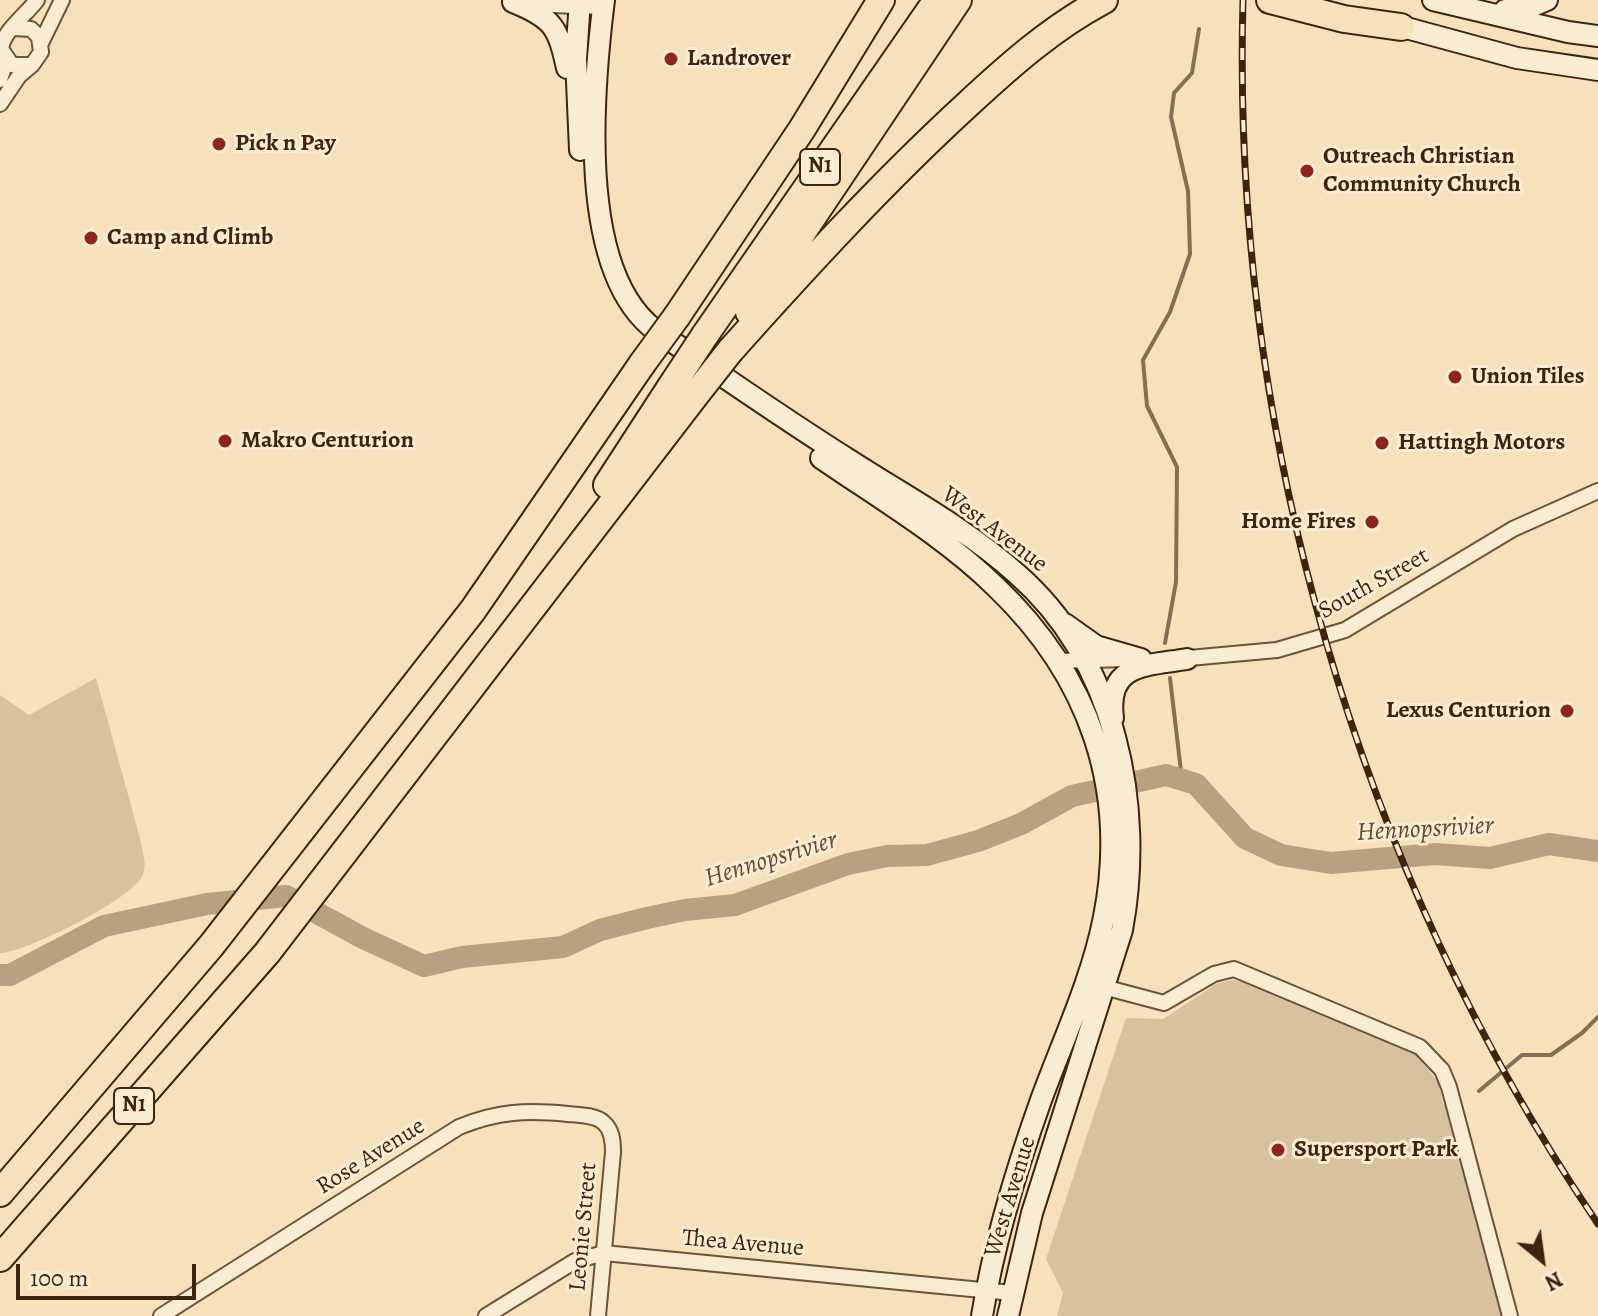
<!DOCTYPE html>
<style>
body{margin:0}
#map{position:relative;width:1598px;height:1316px;overflow:hidden;background:#f7e1ba;font-family:Alegreya,serif}
canvas{display:block}
.north{position:absolute;left:1502px;top:1220px;width:80px;height:80px;-webkit-text-stroke:6px #faecd2;paint-order:stroke;rotate:151deg;font-size:22px;font-weight:700;line-height:32px;text-align:center;color:#3e230e}
.north::after{content:'';display:block;margin:auto;width:28px;height:36px;background:#3e230e;clip-path:polygon(50% 0,100% 100%,50% 72%,0 100%)}
.scale{position:absolute;left:16px;top:1264px;width:180px;height:36px;box-sizing:border-box;border:4px solid #3e230e;border-top:0;padding-left:10px;font-size:24px;line-height:28px;white-space:nowrap;color:#3e230e;-webkit-text-stroke:6px #faecd2;paint-order:stroke}
</style>
<div id="map">
<canvas width="1598" height="1316"></canvas>
<div class="north">N</div>
<div class="scale">100 m</div>
</div>
<script>
const c = document.querySelector('canvas').getContext('2d');
c.lineJoin = 'round';
function paint(path, color) { c.fillStyle = color; c.fill(path, 'evenodd'); }
function strokePath(path, color, width, dash) { c.strokeStyle = color; c.lineWidth = width; c.lineCap = dash ? 'butt' : 'round'; c.setLineDash(dash || []); c.stroke(path); }
function write(font, color, halo, rows, align = 'center') {
  c.font = font + ' Alegreya,serif'; c.lineWidth = 6; c.setLineDash([]); c.textBaseline = 'middle'; c.strokeStyle = halo; c.fillStyle = color; for (const [text, x, y, turn = 0] of rows) {
    c.save(); c.translate(x, y); c.rotate((+turn || 0) * Math.PI / 180); c.textAlign = isNaN(turn) ? turn : align; if (halo) c.strokeText(text, 0, 0); c.fillText(text, 0, 0); c.restore();
  }
}
const green = new Path2D(`
 M96,678L141,842C143,854 148,867 141,878C129,900 25,953 0,953V695L29,715Z
 M1234,980L1254,984L1413,1051L1439,1083L1443,1104L1459,1101L1516,1316H1057L1063,1293L1046,1259L1126,1018L1163,1019L1218,983Z`);
const stream = new Path2D(`
 M1165,643L1176,582L1177,467L1147,406L1143,360L1170,312L1190,254L1188,191L1171,117L1174,93L1192,73L1199,29
 M1170,678L1182,780
 M1479,1091L1522,1055H1551L1582,1033L1598,1017`);
const river = new Path2D(`
 M0,975H10L104,926L207,904L286,896L363,938L424,966L462,957L563,947L600,930L647,918L685,910L735,905L848,864L887,856L927,855L978,841L1021,824L1072,796L1166,775L1196,784L1245,838L1281,855L1331,863L1435,854L1490,858L1549,844L1598,851`);
const street = new Path2D(`
 M526,4L603,7
 M14,28L31,29L39,37L41,52L32,65H12L1,49C3,31 26,15 37,0
 M41,43L62,0
 M0,80L6,61
 M0,104L19,76L32,65
 M1178,659L1277,650L1345,630L1513,529L1598,491
 M1059,661L1125,659
 M1096,985L1164,1003L1214,974L1234,969L1420,1047L1442,1070L1449,1087L1510,1316
 M161,1316L459,1127C498,1111 527,1110 568,1114C579,1115 596,1115 604,1123C612,1130 613,1141 613,1152L598,1316
 M486,1316L575,1261L604,1253L1012,1293`);
const secondary = new Path2D(`
 M580,0L576,59L580,150
 M604,0C593,88 576,270 655,330C718,373 781,417 846,458C903,495 966,528 1017,574C1116,661 1145,805 1122,930L1032,1213L1008,1316
 M1433,0L1568,32L1598,36
 M513,2C553,18 558,27 567,68
 M1505,10L1528,8L1547,0
 M1388,23L1517,58L1598,70
 M821,458C879,498 945,537 996,587C1089,676 1129,789 1104,917C1092,979 1063,1040 1041,1100C1016,1170 994,1242 982,1316
 M1065,624L1096,646L1141,659
 M1113,718C1106,663 1146,666 1187,659`);
const highway = new Path2D(`
 M1270,0L1344,19L1401,27
 M749,312L958,0
 M677,316L802,129L881,0
 M705,335L937,0
 M730,351C806,266 884,181 968,104C1010,65 1053,27 1104,0
 M607,485L670,388
 M0,1193L211,946L473,610L642,364
 M0,1258L267,953L690,402`);
const rail = new Path2D(`
 M1243,0C1231,429 1356,868 1598,1224`);
const highwayBridge = new Path2D(`
 M642,364L677,316
 M670,388L705,335
 M690,402L730,351`);
const markers = [
 [671,59,8,"#8f2418"],
 [219,144,8,"#8f2418"],
 [1307,171,8,"#8f2418"],
 [91,238,8,"#8f2418"],
 [1455,377,8,"#8f2418"],
 [225,441,8,"#8f2418"],
 [1382,443,8,"#8f2418"],
 [1372,522,8,"#8f2418"],
 [1567,711,8,"#8f2418"],
 [1278,1150,8,"#8f2418"]
];
const shields = [
 [820,167,40],
 [134,1106,40]
];
const shieldNames = [
 ["N1",820,167],
 ["N1",134,1106]
];
const poiNames = [
 ["Landrover",687,59],
 ["Pick n Pay",235,144],
 ["Outreach Christian",1323,157],
 ["Community Church",1323,185],
 ["Camp and Climb",107,238],
 ["Union Tiles",1471,377],
 ["Makro Centurion",241,441],
 ["Hattingh Motors",1398,443],
 ["Home Fires",1356,522,"right"],
 ["Lexus Centurion",1551,711,"right"],
 ["Supersport Park",1294,1150]
];
const streetNames = [
 ["West Avenue",994,530,37],
 ["South Street",1374,584,-29],
 ["Rose Avenue",371,1157,-32],
 ["West Avenue",1011,1197,-73],
 ["Leonie Street",584,1227,-85],
 ["Thea Avenue",743,1244,5]
];
const waterNames = [
 ["Hennopsrivier",1425,830,-3],
 ["Hennopsrivier",771,860,-17]
];
paint(green, '#d8c19d');
strokePath(stream, '#876e52', 4);
strokePath(river, '#b8a080', 22);
strokePath(street, '#6c5239', 18);
strokePath(secondary, '#3e230e', 24);
strokePath(highway, '#3e230e', 30);
strokePath(street, '#faecd2', 14);
strokePath(secondary, '#faecd2', 20);
strokePath(highway, '#f7e1ba', 26);
strokePath(rail, '#3e230e', 7);
strokePath(rail, '#faecd2', 4, [12]);
strokePath(highwayBridge, '#3e230e', 30, []);
strokePath(highwayBridge, '#f7e1ba', 26);
for (const [x, y, r, color] of markers) { const dot = new Path2D(); dot.arc(x, y, r, 0, 2 * Math.PI); c.fillStyle = color; c.fill(dot); strokePath(dot, '#faecd2', 3); }
for (const [x, y, w] of shields) { const box = new Path2D(); box.roundRect(x - w / 2, y - 18, w, 36, 6); c.fillStyle = '#faecd2'; c.fill(box); strokePath(box, '#3e230e', 2); }
write('bold 22px', '#3e230e', null, shieldNames);
write('bold 24px', '#3e230e', '#faecd2', poiNames, 'left');
write('24px', '#3e230e', '#faecd2', streetNames);
write('italic 26px', '#634830', '#faecd2', waterNames);
</script>
